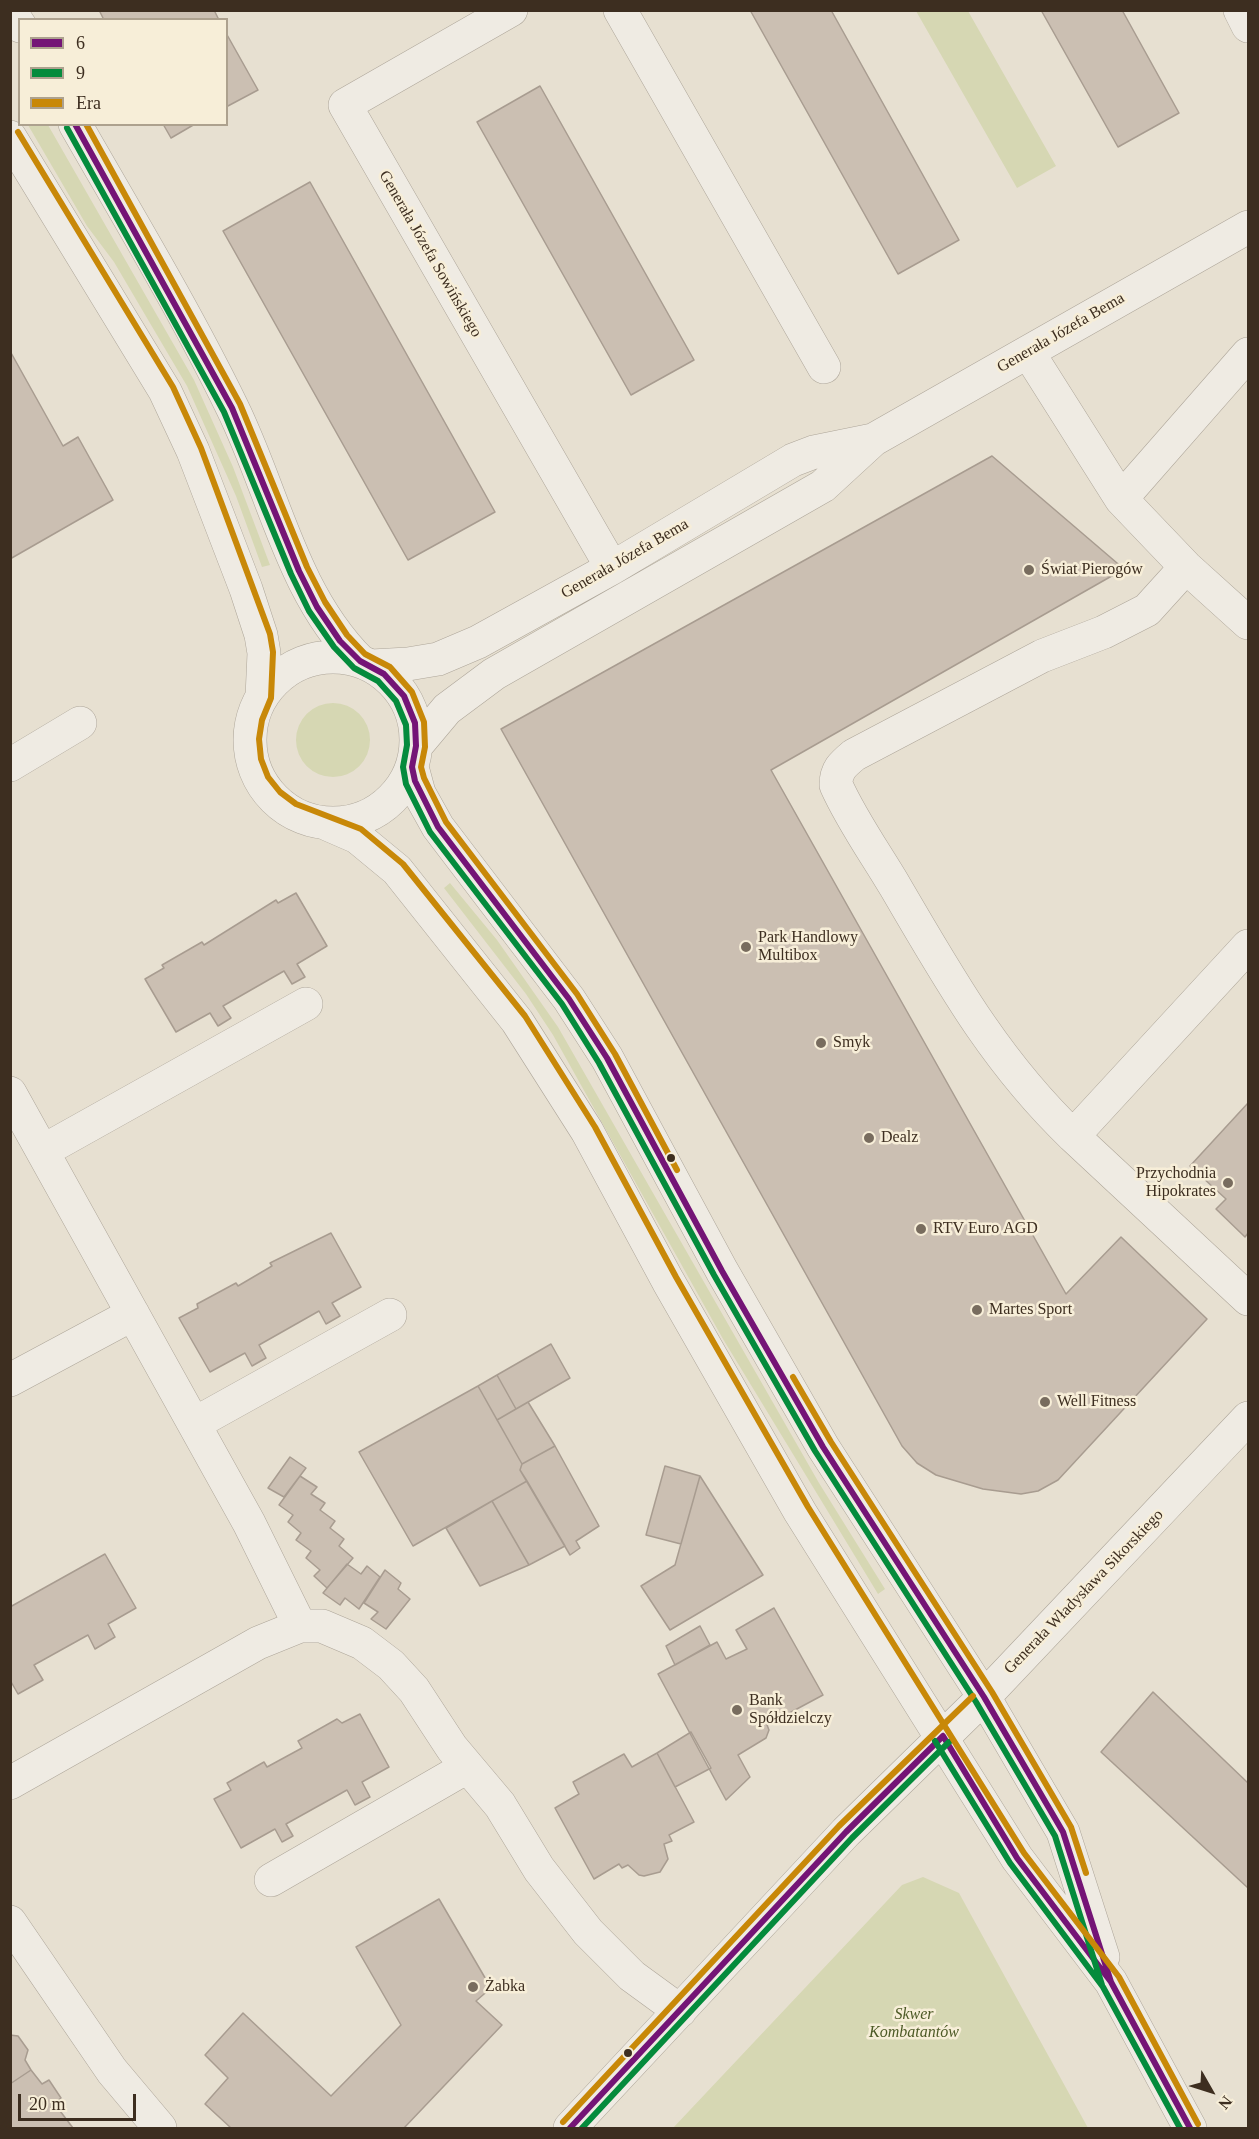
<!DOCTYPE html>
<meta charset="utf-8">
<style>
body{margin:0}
#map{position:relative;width:1259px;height:2139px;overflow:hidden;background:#e7e0d1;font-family:Georgia,serif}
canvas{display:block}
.frame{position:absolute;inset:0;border:12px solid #3d2e20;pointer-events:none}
.legend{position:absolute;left:18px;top:18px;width:210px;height:108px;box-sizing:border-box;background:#f7eed8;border:2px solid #ada18e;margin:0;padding:8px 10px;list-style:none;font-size:18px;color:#3d2e20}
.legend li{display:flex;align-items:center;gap:12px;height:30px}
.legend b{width:30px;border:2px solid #ada18e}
.north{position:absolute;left:1181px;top:2061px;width:60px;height:60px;-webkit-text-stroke:4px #f7eed8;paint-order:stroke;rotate:129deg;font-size:16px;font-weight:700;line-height:24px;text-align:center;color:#3d2e20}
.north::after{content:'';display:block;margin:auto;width:21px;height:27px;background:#3d2e20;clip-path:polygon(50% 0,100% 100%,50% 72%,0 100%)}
.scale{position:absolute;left:18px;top:2094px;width:118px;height:27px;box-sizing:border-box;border:3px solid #3d2e20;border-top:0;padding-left:8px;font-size:18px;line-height:21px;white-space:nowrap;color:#3d2e20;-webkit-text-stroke:4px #f7eed8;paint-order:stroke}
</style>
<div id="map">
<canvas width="1259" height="2139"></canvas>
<div class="frame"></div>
<ul class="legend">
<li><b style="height:8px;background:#741476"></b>6</li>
<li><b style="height:8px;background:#048b3c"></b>9</li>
<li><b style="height:8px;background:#c88808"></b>Era</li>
</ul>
<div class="north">N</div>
<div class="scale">20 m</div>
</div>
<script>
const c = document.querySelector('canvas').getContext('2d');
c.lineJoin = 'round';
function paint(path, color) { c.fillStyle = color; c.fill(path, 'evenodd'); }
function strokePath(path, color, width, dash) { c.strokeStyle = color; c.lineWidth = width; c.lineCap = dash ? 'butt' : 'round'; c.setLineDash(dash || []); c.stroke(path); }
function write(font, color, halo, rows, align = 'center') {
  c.font = font + ' Georgia,serif'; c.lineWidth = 5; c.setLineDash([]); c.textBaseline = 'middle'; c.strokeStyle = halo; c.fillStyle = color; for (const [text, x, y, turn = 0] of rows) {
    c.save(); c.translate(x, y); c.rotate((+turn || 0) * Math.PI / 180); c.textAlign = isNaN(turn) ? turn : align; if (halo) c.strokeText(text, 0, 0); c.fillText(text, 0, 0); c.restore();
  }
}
const green = new Path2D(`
 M916,11H968L1056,166L1017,188Z
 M28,125H48L194,380L233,467L270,565L262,567L236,496L187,386L114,262L87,226Z
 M296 740a37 37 0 1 1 74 0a37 37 0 1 1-74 0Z
 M450,883L497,940L558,1027L819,1483L885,1589L878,1594L723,1339L553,1035L526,994L444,888Z
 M923,1877L959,1893L1088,2128H673L902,1885Z`);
const building = new Path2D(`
 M99,10H214L219,20H104Z
 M750,10H831L959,240L898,274Z
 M1041,10H1122L1179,113L1118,147Z
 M226,33L258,90L226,107Z
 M540,86L694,360L631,395L477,122Z
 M163,124H195L171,138Z
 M310,182L495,512L408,560L223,231Z
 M10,351L63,446L78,437L113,500L10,559Z
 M992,456L1124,569L771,770L1066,1294L1121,1237L1207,1319L1058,1480L1038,1491L1021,1494L983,1489L936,1475L917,1463L902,1446L501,729Z
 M296,893L327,946L297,964L305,977L292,984L284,971L223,1006L231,1018L218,1026L210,1013L176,1032L145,979L164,968L162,965L202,942L204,945L276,900L278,903Z
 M1248,1103V1233L1245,1237L1216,1209L1226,1199L1190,1166Z
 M331,1233L361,1287L332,1303L340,1316L326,1324L319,1311L259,1345L266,1358L252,1366L245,1353L210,1372L179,1318L198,1308L197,1304L236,1283L238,1286L272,1266L270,1263Z
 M551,1344L570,1378L516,1409L497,1375Z
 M497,1375L516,1409L497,1420L478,1386Z
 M478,1386L522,1464L520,1470L527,1481L413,1546L359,1452Z
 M528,1402L555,1446L522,1464L497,1420Z
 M555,1446L599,1526L576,1541L580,1548L570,1555L520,1470L522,1464Z
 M290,1457L306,1468L284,1497L268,1488Z
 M665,1466L700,1476L681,1544L646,1535Z
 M300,1476L317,1487L311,1494L325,1503L320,1510L335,1521L330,1528L344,1539L339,1546L353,1558L327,1588L314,1576L320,1570L306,1558L311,1551L296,1540L301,1533L288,1522L293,1515L279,1505Z
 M700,1476L763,1575L670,1630L641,1586L675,1565Z
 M527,1481L565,1546L529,1565L492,1501Z
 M492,1501L529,1565L480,1586L446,1528Z
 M105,1554L136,1608L108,1624L115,1637L95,1649L88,1635L34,1665L43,1680L18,1694L10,1680V1607Z
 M347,1564L361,1574L367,1566L380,1577L359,1609L345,1598L340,1605L323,1593Z
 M385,1570L401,1583L398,1589L410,1599L386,1629L371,1619L378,1612L364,1603Z
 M774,1608L823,1695L767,1725L769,1730L766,1738L738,1755L750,1777L726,1800L658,1674L717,1642L726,1659L747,1649L736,1630Z
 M700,1626L710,1645L675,1665L666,1646Z
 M1153,1692L1248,1783V1888L1101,1752Z
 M360,1714L389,1767L362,1782L370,1797L355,1805L347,1790L286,1824L293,1836L282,1842L275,1829L241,1848L214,1799L231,1790L227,1783L264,1762L267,1767L302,1748L298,1741L337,1719L342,1723Z
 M691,1732L711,1768L675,1787L657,1753Z
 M657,1753L694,1822L669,1835L672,1841L664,1844L668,1859L660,1872L644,1876L639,1875L628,1865L622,1868L619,1864L594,1879L555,1808L579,1794L573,1782L624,1754L632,1767Z
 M439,1899L491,1988L476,2001L502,2025L404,2128H231L205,2104L228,2078L205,2055L243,2013L331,2096L401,2025L356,1947Z
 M10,2035L18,2036L28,2050L25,2060L31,2070L10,2084Z
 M31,2070L42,2084L49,2080L61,2098L54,2103L73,2128H10V2084Z`);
const minor = new Path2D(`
 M511,10L345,105L612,568
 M620,10L824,367
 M1240,10L1248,26
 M10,11L20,26
 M75,124C129,218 185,311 232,407C274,492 291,592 360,661
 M10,137L165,391L193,451L246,589L261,635L264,653L262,697
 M1028,352L1121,499L1186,567L1248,623
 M1121,499L1248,354
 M1186,567L1147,610L1104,632L1042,656L854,755C842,765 836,770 836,785C852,821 876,854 896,888C950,980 995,1061 1073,1136L1248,946
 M250 740a83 83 0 1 1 166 0a83 83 0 1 1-166 0Z
 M372,666L408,664L438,659L478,642L612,568L793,460L814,452L873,440
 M416,746L447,709L494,674L823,486L873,440L1248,227
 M10,765L80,723
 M412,767L419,793L438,827L569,999L607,1058L722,1271L823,1447L984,1697L1063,1832L1103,1957
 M327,824L357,837L397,870L517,1021L587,1131L668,1281L800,1512L1017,1858L1111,1982L1190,2128
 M10,1093L249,1523L300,1626
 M1073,1136L1248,1299
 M43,1151L306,1004
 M10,1380L133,1314
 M194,1424L390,1315
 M10,1783L258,1643L300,1626H322L362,1643L391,1665L414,1690L452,1748L500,1805L539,1869L588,1932L632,1976L680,2011
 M271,1880L467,1767
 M10,1922L112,2071L160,2128
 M570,2128L846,1832L984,1697L1248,1418`);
const bus1 = new Path2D(`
 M75,124L232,408L299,571L317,607L340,641L360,661L384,674L404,696L415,723L416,746L412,767L415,781L438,827L569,999L607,1058L722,1271L823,1447L984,1697L1063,1832L1111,1982
 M943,1736L1017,1858L1111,1982L1190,2128
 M570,2128L846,1832L943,1736`);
const bus2 = new Path2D(`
 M67,128L224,412L291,574L309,611L334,647L354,668L378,681L396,701L406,725L407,745L403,767L406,784L430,832L562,1004L599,1063L714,1275L815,1451L976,1702L1055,1836L1102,1985
 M935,1741L1010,1863L1103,1987L1180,2128
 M582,2128L852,1838L949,1742`);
const bus3 = new Path2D(`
 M86,124L240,404L307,567L325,602L347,635L365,654L390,667L412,692L424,722L425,747L421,767L424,778L446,822L577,994L615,1054L677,1170
 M18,132L173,387L201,448L270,634L273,652L271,698L262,720L259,739L261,759L268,777L280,792L296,804L361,829L403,864L525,1016L595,1127L676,1277L808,1507L1024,1853L1119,1977L1198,2124
 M793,1377L831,1442L992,1692L1071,1827L1086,1873
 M563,2122L839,1826L973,1696`);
const markers = [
 [1029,570,6,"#786c5e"],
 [746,947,6,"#786c5e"],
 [821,1043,6,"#786c5e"],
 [869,1138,6,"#786c5e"],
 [671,1158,5,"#3d2e20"],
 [1228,1183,6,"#786c5e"],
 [921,1229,6,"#786c5e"],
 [977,1310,6,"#786c5e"],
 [1045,1402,6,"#786c5e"],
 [737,1710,6,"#786c5e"],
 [473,1987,6,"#786c5e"],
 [628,2053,5,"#3d2e20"]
];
const streetNames = [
 ["Generała Józefa Sowińskiego",430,254,60],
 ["Generała Józefa Bema",1061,333,-30],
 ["Generała Józefa Bema",625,559,-30],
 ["Generała Władysława Sikorskiego",1084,1592,-46]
];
const poiNames = [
 ["Świat Pierogów",1041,570],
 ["Park Handlowy",758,938],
 ["Multibox",758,956],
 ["Smyk",833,1043],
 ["Dealz",881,1138],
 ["Przychodnia",1216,1174,"right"],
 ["Hipokrates",1216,1192,"right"],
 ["RTV Euro AGD",933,1229],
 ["Martes Sport",989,1310],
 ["Well Fitness",1057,1402],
 ["Bank",749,1701],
 ["Spółdzielczy",749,1719],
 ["Żabka",485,1987]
];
const parkNames = [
 ["Skwer",914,2015],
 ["Kombatantów",914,2033]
];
paint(green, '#d6d7b3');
paint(building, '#cbbfb2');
strokePath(building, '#a89c90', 1.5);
strokePath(minor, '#ada599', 34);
strokePath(minor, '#efebe3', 33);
strokePath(bus1, '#741476', 6);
strokePath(bus2, '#048b3c', 6);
strokePath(bus3, '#c88808', 6);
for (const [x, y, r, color] of markers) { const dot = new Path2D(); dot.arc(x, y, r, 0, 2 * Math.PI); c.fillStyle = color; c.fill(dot); strokePath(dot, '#f7eed8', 2); }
write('16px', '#3d2e20', '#f7eed8', streetNames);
write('16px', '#3d2e20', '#f7eed8', poiNames, 'left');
write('italic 16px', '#4d5a26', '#f7eed8', parkNames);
</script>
